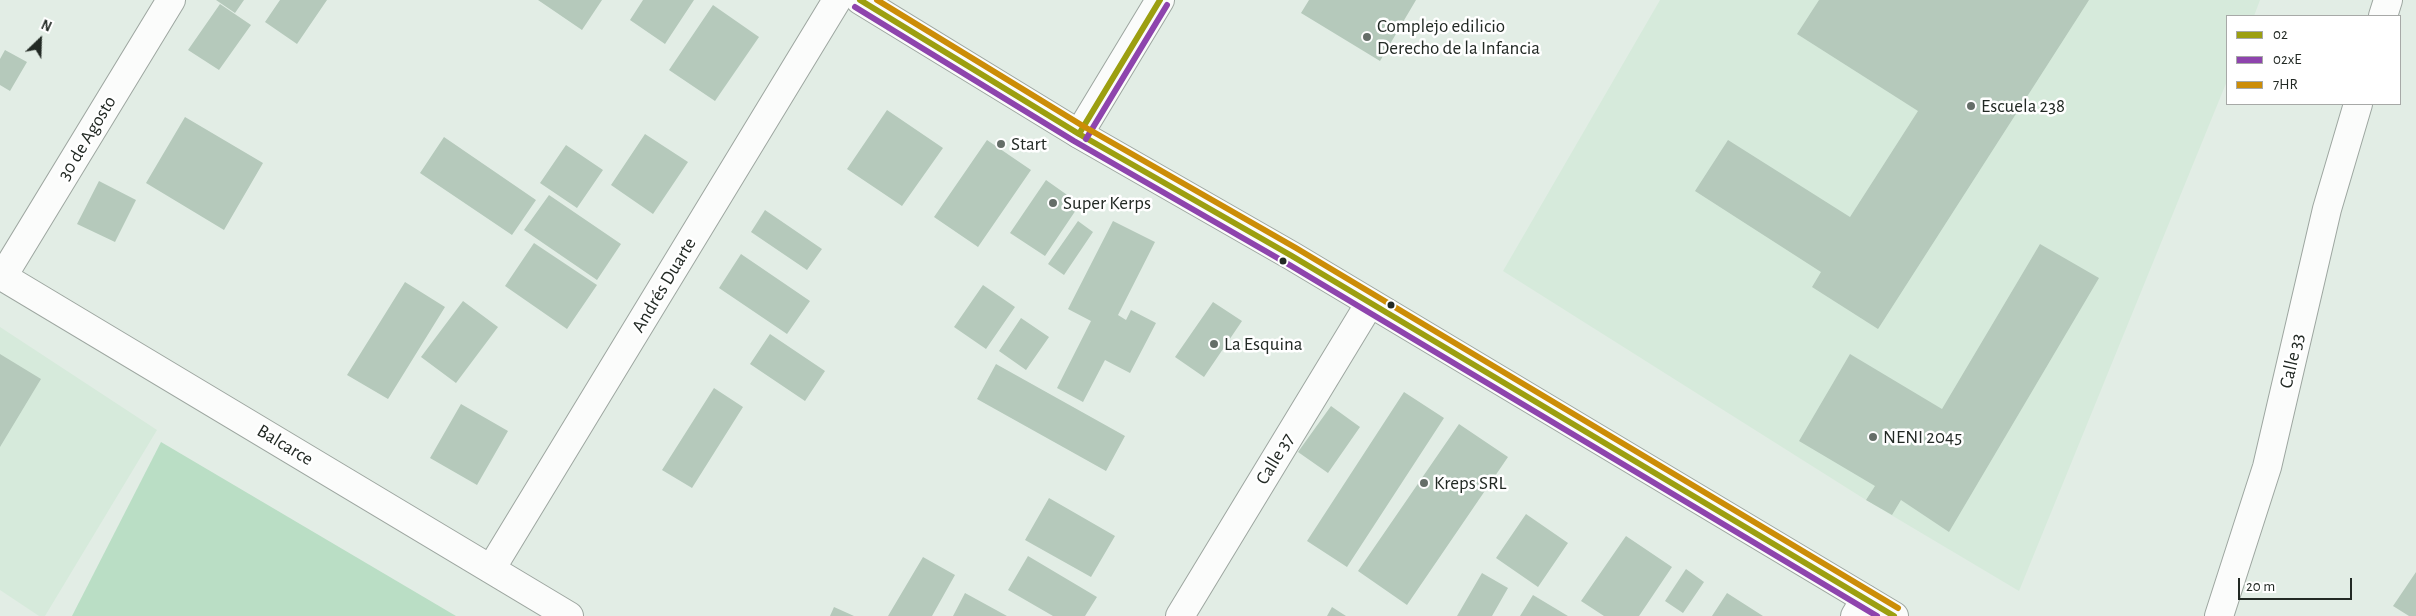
<!DOCTYPE html>
<meta charset="utf-8">
<style>
body{margin:0}
#map{position:relative;width:2416px;height:616px;overflow:hidden;background:#e2ede5;font-family:"Alegreya Sans",sans-serif}
canvas{display:block}
.legend{position:absolute;left:2226px;top:15px;width:175px;height:90px;box-sizing:border-box;background:#fff;border:1px solid #a7a9a7;margin:0;padding:6px 9px;list-style:none;font-size:15px;color:#222924}
.legend li{display:flex;align-items:center;gap:10px;height:25px}
.legend b{width:25px;border:1px solid #a7a9a7}
.north{position:absolute;left:15px;top:15px;width:50px;height:50px;-webkit-text-stroke:4px #fff;paint-order:stroke;rotate:24deg;font-size:14px;font-weight:700;line-height:20px;text-align:center;color:#222924}
.north::after{content:'';display:block;margin:auto;width:18px;height:22px;background:#222924;clip-path:polygon(50% 0,100% 100%,50% 72%,0 100%)}
.scale{position:absolute;left:2238px;top:578px;width:114px;height:22px;box-sizing:border-box;border:2px solid #222924;border-top:0;padding-left:6px;font-size:15px;line-height:18px;white-space:nowrap;color:#222924;-webkit-text-stroke:4px #fff;paint-order:stroke}
</style>
<div id="map">
<canvas width="2416" height="616"></canvas>
<ul class="legend">
<li><b style="height:6px;background:#9c9f10"></b>02</li>
<li><b style="height:6px;background:#8e44ad"></b>02xE</li>
<li><b style="height:6px;background:#cc8d07"></b>7HR</li>
</ul>
<div class="north">N</div>
<div class="scale">20 m</div>
</div>
<script>
const c = document.querySelector('canvas').getContext('2d');
c.lineJoin = 'round';
function paint(path, color) { c.fillStyle = color; c.fill(path, 'evenodd'); }
function strokePath(path, color, width, dash) { c.strokeStyle = color; c.lineWidth = width; c.lineCap = dash ? 'butt' : 'round'; c.setLineDash(dash || []); c.stroke(path); }
function write(font, color, halo, rows, align = 'center') {
  c.font = font + ' "Alegreya Sans",sans-serif'; c.lineWidth = 5; c.setLineDash([]); c.textBaseline = 'middle'; c.strokeStyle = halo; c.fillStyle = color; for (const [text, x, y, turn = 0] of rows) {
    c.save(); c.translate(x, y); c.rotate((+turn || 0) * Math.PI / 180); c.textAlign = isNaN(turn) ? turn : align; if (halo) c.strokeText(text, 0, 0); c.fillText(text, 0, 0); c.restore();
  }
}
const built = new Path2D(`
 M1660,0H2260L2254,16H2227V81L2019,591L1866,500L1503,271Z
 M0,327L157,430L45,616H39L0,590Z`);
const green = new Path2D(`
 M161,442L456,616H72Z`);
const building = new Path2D(`
 M216,0H244L235,13Z
 M280,0H327L297,44L265,22Z
 M538,0H602L582,30Z
 M643,0H694L665,44L630,20Z
 M1309,0H1416L1380,61L1301,13Z
 M1819,0H2089L1878,329L1812,287L1821,272L1695,191L1728,140L1850,217L1918,111L1797,34Z
 M220,4L251,25L219,70L188,50Z
 M713,5L759,37L715,101L669,70Z
 M5,50L27,62L10,91L0,85V59Z
 M887,110L943,148L902,206L847,169Z
 M185,117L263,163L224,230L146,183Z
 M645,134L688,162L653,214L611,185Z
 M444,137L536,200L512,235L420,173Z
 M987,140L1031,170L978,247L934,217Z
 M566,145L603,170L577,208L540,183Z
 M1046,180L1080,204L1045,256L1010,233Z
 M99,181L136,200L115,242L77,224Z
 M549,195L621,244L597,280L524,230Z
 M765,210L822,249L807,270L751,232Z
 M1078,221L1093,232L1064,275L1048,264Z
 M1113,221L1155,242L1118,315L1126,320L1131,310L1156,323L1130,373L1105,360L1083,402L1057,388L1091,321L1068,309Z
 M534,243L597,285L567,329L505,286Z
 M2040,244L2099,278L1949,532L1901,500L1892,515L1866,500L1875,486L1799,441L1850,354L1942,409Z
 M741,254L810,301L787,334L719,288Z
 M405,282L445,307L388,399L347,375Z
 M983,285L1015,307L986,349L954,327Z
 M463,301L498,327L456,383L421,357Z
 M1213,302L1242,321L1204,377L1175,357Z
 M1021,318L1049,337L1026,370L999,351Z
 M770,334L825,371L805,401L750,364Z
 M0,354L41,379L0,447Z
 M996,364L1125,436L1106,471L977,399Z
 M714,388L743,407L692,488L662,470Z
 M1404,392L1444,418L1347,567L1307,541Z
 M461,404L508,431L477,485L430,458Z
 M1331,406L1360,427L1328,473L1298,452Z
 M1459,424L1508,457L1407,605L1358,571Z
 M1049,498L1115,536L1091,577L1025,540Z
 M1526,514L1568,543L1538,587L1496,558Z
 M1626,536L1672,567L1639,616H1604L1581,601Z
 M1028,556L1097,597L1085,616H1053L1008,590Z
 M923,557L955,575L932,616H888Z
 M1686,569L1704,582L1683,613L1665,601Z
 M2416,572V616H2409L2393,606Z
 M1482,573L1508,588L1492,616H1457Z
 M965,593L1007,616H953Z
 M1727,593L1763,616H1712Z
 M1533,595L1568,616H1520Z
 M834,607L854,616H830Z
 M1332,607L1346,616H1327Z`);
const street = new Path2D(`
 M2383,16L2388,0
 M0,275L569,616
 M3,276L171,0
 M491,569L837,0
 M1180,616L1370,303
 M1855,616L1865,599
 M2219,616L2267,467L2327,209L2358,104`);
const primary = new Path2D(`
 M1079,134L1160,0`);
const highway = new Path2D(`
 M860,0L1079,134L1292,256L1894,616`);
const bus1 = new Path2D(`
 M860,0L1079,134L1292,256L1894,616
 M1079,134L1160,0`);
const bus2 = new Path2D(`
 M855,7L1074,141L1288,264L1877,616
 M1086,139L1167,5`);
const bus3 = new Path2D(`
 M877,0L1083,126L1296,248L1898,608`);
const markers = [
 [1367,37,5,"#656e68"],
 [1971,106,5,"#656e68"],
 [1001,144,5,"#656e68"],
 [1053,203,5,"#656e68"],
 [1283,261,4.5,"#222924"],
 [1391,305,4.5,"#222924"],
 [1214,344,5,"#656e68"],
 [1873,437,5,"#656e68"],
 [1424,483,5,"#656e68"]
];
const poiNames = [
 ["Complejo edilicio",1377,26],
 ["Derecho de la Infancia",1377,48],
 ["Escuela 238",1981,106],
 ["Start",1011,144],
 ["Super Kerps",1063,203],
 ["La Esquina",1224,344],
 ["NENI 2045",1883,437],
 ["Kreps SRL",1434,483]
];
const streetNames = [
 ["30 de Agosto",87,138,-59],
 ["Andrés Duarte",664,285,-59],
 ["Calle 33",2292,361,-77],
 ["Balcarce",285,445,31],
 ["Calle 37",1275,459,-59]
];
paint(built, '#d6eadb');
paint(green, '#badec5');
paint(building, '#b5c9bb');
strokePath(street, '#9da6a0', 30);
strokePath(primary, '#9da6a0', 30);
strokePath(highway, '#9da6a0', 30);
strokePath(street, '#fbfcfb', 28);
strokePath(primary, '#fbfcfb', 28);
strokePath(highway, '#fbfcfb', 28);
strokePath(bus1, '#9c9f10', 6);
strokePath(bus2, '#8e44ad', 6);
strokePath(bus3, '#cc8d07', 6);
for (const [x, y, r, color] of markers) { const dot = new Path2D(); dot.arc(x, y, r, 0, 2 * Math.PI); c.fillStyle = color; c.fill(dot); strokePath(dot, '#fff', 2); }
write('19px', '#222924', '#fff', poiNames, 'left');
write('19px', '#222924', '#fff', streetNames);
</script>
